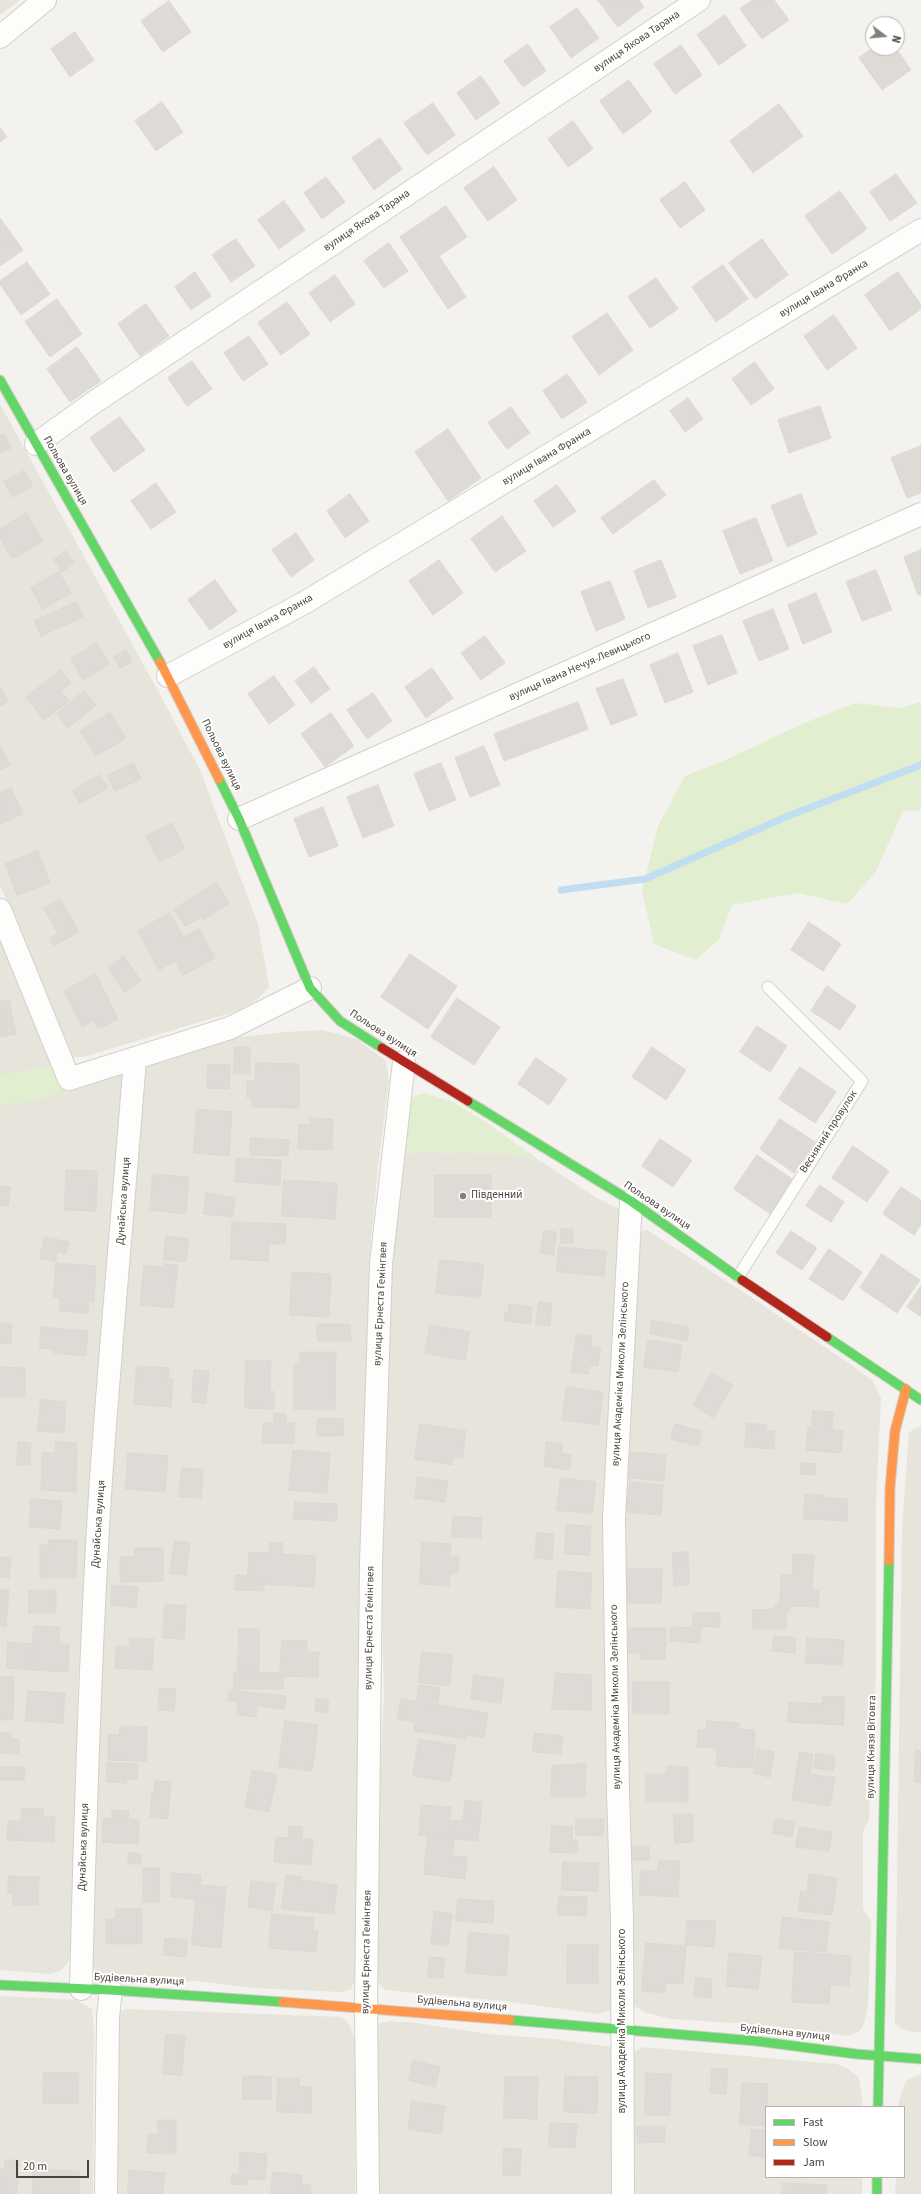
<!DOCTYPE html>
<meta charset="utf-8">
<style>
body{margin:0}
#map{position:relative;width:921px;height:2194px;overflow:hidden;background:#f4f2ee;font-family:"Source Sans 3",sans-serif}
canvas{display:block}
.legend{position:absolute;left:765px;top:2106px;width:140px;height:72px;box-sizing:border-box;background:#fff;border:1px solid #b7b4b0;margin:0;padding:5px 7px;list-style:none;font-size:12px;color:#4b4439}
.legend li{display:flex;align-items:center;gap:8px;height:20px}
.legend b{width:20px;border:1px solid #b7b4b0}
.north{position:absolute;left:865px;top:16px;width:40px;height:40px;box-sizing:border-box;background:#fff;border:1px solid #b7b4b0;border-radius:50%;rotate:106deg;font-size:11px;font-weight:700;line-height:16px;text-align:center;color:#4b4439}
.north::after{content:'';display:block;margin:auto;width:14px;height:18px;background:#868178;clip-path:polygon(50% 0,100% 100%,50% 72%,0 100%)}
.scale{position:absolute;left:16px;top:2160px;width:73px;height:18px;box-sizing:border-box;border:2px solid #4b4439;border-top:0;padding-left:5px;font-size:12px;line-height:14px;white-space:nowrap;color:#4b4439;-webkit-text-stroke:3px #fff;paint-order:stroke}
</style>
<div id="map">
<canvas width="921" height="2194"></canvas>
<ul class="legend">
<li><b style="height:5px;background:#63d668"></b>Fast</li>
<li><b style="height:5px;background:#ff974d"></b>Slow</li>
<li><b style="height:5px;background:#b3261e"></b>Jam</li>
</ul>
<div class="north">N</div>
<div class="scale">20 m</div>
</div>
<script>
const c = document.querySelector('canvas').getContext('2d');
c.lineJoin = 'round';
function paint(path, color) { c.fillStyle = color; c.fill(path, 'evenodd'); }
function strokePath(path, color, width, dash) { c.strokeStyle = color; c.lineWidth = width; c.lineCap = dash ? 'butt' : 'round'; c.setLineDash(dash || []); c.stroke(path); }
function write(font, color, halo, rows, align = 'center') {
  c.font = font + ' "Source Sans 3",sans-serif'; c.lineWidth = 4; c.setLineDash([]); c.textBaseline = 'middle'; c.strokeStyle = halo; c.fillStyle = color; for (const [text, x, y, turn = 0] of rows) {
    c.save(); c.translate(x, y); c.rotate((+turn || 0) * Math.PI / 180); c.textAlign = isNaN(turn) ? turn : align; if (halo) c.strokeText(text, 0, 0); c.fillText(text, 0, 0); c.restore();
  }
}
const residential = new Path2D(`
 M0,0H20L0,15Z
 M0,404L157,689L200,770L258,924L269,987L259,998L240,1010L83,1057H73L66,1048L0,885Z
 M0,930L56,1066L122,1076L128,1094L106,1338L88,1505L78,1687L74,1938L68,1963L60,1971L50,1974L0,1970Z
 M323,1030L356,1039L386,1061L389,1081L378,1166L369,1262L356,1976L351,1989L341,1992L253,1988L198,1981L146,1983L106,1978L96,1972L90,1960L97,1720L115,1427L142,1086L147,1065L221,1039L286,1032Z
 M421,1152L516,1154L542,1162L595,1197L621,1210L614,2001L611,2010L598,2014L504,2001L385,1990L376,1980L379,1790L384,1697L381,1563L392,1231L401,1154Z
 M647,1230L751,1297L854,1367L873,1381L881,1398L876,1500V1674L869,1820L863,1831V1909L871,1921L868,2004L864,2024L859,2032L848,2036L764,2025L671,2019L647,2013L634,2006L621,1606L630,1347L639,1232Z
 M921,1426V2033L904,2030L895,2024L902,1528L909,1432Z
 M0,1996L76,2000L92,2009L94,2031L93,2194H0Z
 M127,2009L342,2017L350,2026L355,2041V2194H115L117,2035L120,2011Z
 M390,2021L417,2023L488,2034L554,2039L611,2047L615,2051L611,2194H377L373,2034L378,2024Z
 M644,2047L824,2063L837,2064L848,2069L859,2078L863,2107H766V2177H862V2194H630L632,2055L637,2050Z
 M921,2074V2194H895L896,2177H904V2107H898L900,2097L906,2081Z`);
const green = new Path2D(`
 M921,702V810L903,811L875,873L847,904L798,893L732,905L719,939L696,960L654,944L642,890L658,826L685,776L730,758L802,724L855,703L899,708Z
 M56,1066L82,1084L41,1099L0,1106V1074Z
 M426,1093L455,1103L487,1123L542,1162L516,1154L421,1152L401,1154L409,1108L414,1096Z`);
const stream = new Path2D(`
 M561,890L645,879L788,816L921,765`);
const building = new Path2D(`
 M598,0H639L644,7L618,27Z
 M753,0H774L789,20L762,39L740,9Z
 M169,1L191,32L163,52L141,21Z
 M577,8L599,38L571,58L550,27Z
 M725,15L746,46L719,65L697,35Z
 M75,32L94,60L70,77L51,49Z
 M528,44L546,71L523,87L504,61Z
 M681,45L702,75L675,94L654,64Z
 M873,48H896L911,70L882,90L859,58Z
 M481,76L500,103L476,120L457,93Z
 M629,80L652,112L623,134L600,101Z
 M162,102L183,132L156,151L135,121Z
 M433,103L455,135L427,155L404,123Z
 M779,104L803,136L753,173L730,141Z
 M573,121L593,149L568,167L548,139Z
 M0,128L7,137L0,142Z
 M380,138L402,169L374,190L352,158Z
 M494,167L517,200L488,221L464,188Z
 M896,174L917,203L890,221L870,192Z
 M326,177L345,202L322,219L304,193Z
 M685,182L705,210L680,228L660,200Z
 M840,191L867,229L832,254L805,216Z
 M284,201L305,230L279,249L258,220Z
 M446,206L467,237L439,256L466,297L448,309L400,237Z
 M0,218L23,250L0,266Z
 M236,239L255,266L231,282L212,255Z
 M762,239L788,275L755,299L729,263Z
 M389,243L408,271L384,288L364,261Z
 M27,262L50,294L21,315L0,284V281Z
 M723,265L748,299L716,322L692,287Z
 M195,272L211,296L191,310L175,287Z
 M898,272L921,305V309L890,331L865,295Z
 M335,275L355,304L330,322L309,293Z
 M656,278L678,309L650,328L628,297Z
 M57,299L82,334L50,357L25,322Z
 M287,302L310,334L281,355L258,323Z
 M146,304L169,336L140,356L118,324Z
 M607,313L633,350L599,375L572,337Z
 M834,315L857,348L827,370L804,336Z
 M249,336L268,364L243,381L224,353Z
 M77,347L101,381L70,402L47,369Z
 M192,361L212,389L187,406L168,378Z
 M755,362L774,389L751,405L732,379Z
 M567,374L587,402L562,419L543,391Z
 M688,398L703,419L685,432L670,411Z
 M820,406L831,438L789,453L778,420Z
 M511,407L530,433L507,449L488,423Z
 M120,417L145,450L114,472L90,438Z
 M448,429L481,478L448,501L415,452Z
 M4,434L11,448L0,453V436Z
 M921,446V493L907,498L891,458Z
 M24,471L33,486L13,497L4,482Z
 M654,480L666,495L613,534L601,518Z
 M156,483L176,512L151,529L131,501Z
 M557,485L576,511L553,527L534,501Z
 M350,494L369,521L345,538L327,511Z
 M801,494L817,534L787,547L771,506Z
 M26,513L43,541L12,559L0,538V529Z
 M502,516L526,551L495,572L471,539Z
 M756,518L773,561L740,574L723,531Z
 M296,533L314,560L291,577L272,550Z
 M921,550V594L918,595L904,557Z
 M66,551L74,563L62,572L54,560Z
 M439,560L463,593L433,615L409,581Z
 M661,560L676,597L648,608L634,571Z
 M876,570L892,610L862,621L846,582Z
 M59,572L71,593L43,609L31,588Z
 M215,580L237,611L210,630L188,600Z
 M610,581L625,619L596,631L581,592Z
 M816,593L832,632L803,644L788,605Z
 M77,602L83,617L41,636L35,621Z
 M773,609L789,649L759,661L743,621Z
 M722,635L737,673L708,685L693,646Z
 M485,636L505,663L481,680L461,653Z
 M97,643L109,664L83,680L71,659Z
 M126,650L132,662L120,668L114,657Z
 M678,653L693,692L665,703L650,665Z
 M314,667L330,689L311,703L295,681Z
 M432,668L453,698L426,718L405,687Z
 M61,670L71,683L61,691L69,701L44,720L26,697Z
 M274,676L295,705L269,724L248,694Z
 M623,679L637,715L611,725L596,689Z
 M0,686L8,702L0,706Z
 M84,691L96,705L68,728L57,714Z
 M373,693L392,721L367,739L347,710Z
 M578,702L588,729L504,761L494,734Z
 M110,713L126,738L96,756L80,731Z
 M331,713L354,746L325,767L301,734Z
 M0,745L10,765L0,770Z
 M484,746L500,785L470,797L455,758Z
 M134,763L141,779L115,791L107,776Z
 M441,763L456,800L429,811L414,774Z
 M100,775L108,787L80,804L73,791Z
 M378,785L394,826L363,838L347,797Z
 M11,788L23,814L0,824V793Z
 M323,807L338,846L309,857L294,819Z
 M172,823L185,849L159,862L146,836Z
 M38,851L50,883L17,895L5,864Z
 M217,883L229,903L203,920L201,917L185,926L174,909Z
 M60,899L79,932L54,946L50,938L58,933L44,908Z
 M170,913L183,937L199,929L215,958L183,975L175,961L159,970L138,931Z
 M809,922L841,944L823,971L791,950Z
 M410,954L457,986L428,1029L381,997Z
 M124,956L141,981L124,992L108,968Z
 M96,974L118,1019L98,1029L94,1020L82,1027L64,991Z
 M827,986L856,1006L840,1030L811,1011Z
 M457,998L500,1027L474,1065L431,1037Z
 M9,1000L16,1034L0,1037V1002Z
 M757,1026L787,1046L770,1072L740,1052Z
 M235,1047H250V1074H234Z
 M652,1047L686,1070L666,1100L632,1077Z
 M536,1058L567,1079L549,1105L518,1084Z
 M256,1063L299,1064V1108L252,1107V1098H247V1081H255Z
 M208,1064L230,1065L229,1089L207,1088Z
 M800,1067L836,1092L815,1123L779,1099Z
 M197,1109L232,1112L229,1156L194,1153Z
 M310,1118L333,1119L332,1150L298,1149L299,1124L310,1125Z
 M780,1119L815,1142L794,1173L760,1149Z
 M251,1138L289,1140L288,1156L250,1155Z
 M660,1139L692,1160L673,1187L642,1166Z
 M853,1146L889,1171L867,1202L832,1178Z
 M757,1155L795,1181L772,1215L734,1189Z
 M237,1158L281,1160L280,1185L235,1182Z
 M66,1170L97,1171L96,1211L65,1210Z
 M153,1174L189,1177L186,1214L150,1210Z
 M435,1175H491V1217H435Z
 M284,1180L337,1183L335,1219L282,1216Z
 M820,1185L844,1202L831,1222L806,1206Z
 M0,1186L11,1187L8,1206L0,1205Z
 M901,1187L921,1200V1224L914,1235L883,1214Z
 M206,1193L235,1198L233,1217L204,1214Z
 M232,1222L286,1224L285,1244H269L268,1261L231,1259Z
 M561,1229H573V1243H561Z
 M544,1230L556,1232L554,1255L541,1253Z
 M791,1231L817,1248L802,1270L776,1253Z
 M166,1236L189,1239L186,1262L164,1259Z
 M45,1237L69,1242L66,1254L57,1252L56,1261L40,1258Z
 M559,1247L606,1251L604,1276L557,1272Z
 M829,1249L862,1272L843,1301L809,1279Z
 M882,1254L920,1280L897,1313L860,1288Z
 M440,1260L484,1264L480,1298L436,1293Z
 M56,1263L96,1266L94,1302H89L88,1313L59,1311L60,1297H54Z
 M164,1264L178,1265L173,1308L140,1305L144,1266L164,1267Z
 M292,1272L331,1274L329,1317L290,1315Z
 M921,1286V1317L907,1307Z
 M539,1302L552,1303L550,1326L536,1324Z
 M509,1304L532,1307L531,1324L504,1321L505,1312H508Z
 M652,1320L689,1327L687,1341L650,1334Z
 M0,1323L12,1324L11,1344L0,1343Z
 M317,1324H350L351,1341H318Z
 M430,1325L470,1332L465,1360L425,1353Z
 M41,1327L88,1331L86,1356L54,1353V1349L40,1348Z
 M577,1334L592,1336L591,1346L601,1348L598,1366L590,1365L588,1374L571,1372Z
 M648,1340L682,1345L678,1372L644,1367Z
 M300,1352H336L335,1410L294,1409V1364L300,1365Z
 M246,1361H271L270,1391H274V1409L245,1408Z
 M137,1366L169,1368L168,1379H173L171,1407L134,1404Z
 M0,1367L25,1368V1397H0Z
 M194,1370L209,1371L206,1403L192,1402Z
 M712,1373L733,1385L713,1418L693,1405Z
 M567,1387L603,1392L599,1425L562,1420Z
 M41,1399L66,1402L64,1433L38,1431Z
 M813,1411L833,1412L832,1430L843,1431L841,1453L806,1450L808,1427H811Z
 M274,1413L286,1414V1423H295L294,1444L262,1443L263,1423H274Z
 M318,1418L344,1419L343,1436H317Z
 M747,1423L767,1425L766,1430L775,1431L774,1449L745,1447Z
 M420,1424L466,1431L462,1458L453,1457L452,1465L415,1459Z
 M675,1424L702,1431L698,1446L671,1439Z
 M18,1442L31,1443L30,1465H17Z
 M56,1442L77,1443L76,1492L41,1490L42,1453H55Z
 M547,1442L563,1445L561,1453L571,1455L569,1470L544,1466Z
 M293,1450L330,1453L327,1493L289,1490Z
 M631,1452L666,1455L664,1481L629,1478Z
 M128,1453L168,1456L165,1492L126,1489Z
 M801,1463L816,1464L815,1475L801,1474Z
 M182,1468L203,1469L201,1498L179,1497Z
 M418,1477L448,1481L445,1502L415,1498Z
 M561,1478L596,1482L592,1514L557,1510Z
 M630,1482L663,1485L661,1515L627,1512Z
 M805,1494L824,1495V1498L848,1499L847,1521L804,1519Z
 M31,1499L62,1501L60,1529L30,1527Z
 M295,1502L337,1504V1521L294,1519Z
 M453,1516L482,1518L481,1538L452,1537Z
 M566,1525L591,1526L590,1555L565,1554Z
 M537,1533L554,1534L552,1560L535,1558Z
 M48,1540H77L76,1578H40V1545H48Z
 M175,1541L190,1543L186,1575L170,1573Z
 M422,1542L451,1544L450,1556H459L458,1573H450L449,1586L420,1584Z
 M270,1543H283L282,1554L316,1556L314,1587L247,1583L249,1552L270,1553Z
 M135,1548H163V1581L120,1582V1557H135Z
 M688,1552L689,1585L674,1586L672,1553Z
 M793,1554L814,1555L812,1590H819L818,1607L792,1606L786,1614V1629H753L752,1610L772,1609L780,1601L781,1575H792Z
 M0,1557L11,1558L9,1578L0,1577Z
 M626,1569H662L661,1603H626Z
 M558,1571L592,1573L590,1609L556,1607Z
 M236,1575L248,1576L247,1583L264,1584V1591L235,1590Z
 M112,1585L138,1587L136,1608L111,1605Z
 M0,1589L9,1590L6,1627L0,1626Z
 M29,1590H56V1613H29Z
 M165,1604L186,1606L184,1639L163,1638Z
 M693,1613H720V1627L693,1626Z
 M34,1626L60,1627L59,1644H69L68,1672L31,1670Z
 M671,1627L701,1628L700,1643L670,1641Z
 M629,1628H666L665,1659H640L641,1653H629Z
 M239,1629H259V1672L238,1671Z
 M774,1636L796,1638L795,1653L772,1651Z
 M130,1638L154,1639L152,1670L115,1668L116,1646H129Z
 M807,1638L844,1640L842,1665L806,1663Z
 M282,1640L307,1641V1652H319L318,1677L280,1676Z
 M8,1642L33,1644L31,1670L7,1668Z
 M422,1652L453,1655L449,1686L419,1682Z
 M234,1672L280,1673V1676H283V1689H234Z
 M556,1673L592,1675L591,1710L552,1709Z
 M474,1675L504,1679L501,1703L471,1699Z
 M0,1677H14L13,1720H0Z
 M633,1682H669V1714H633Z
 M419,1685L440,1688L438,1703L417,1700Z
 M160,1688L176,1689L174,1711L158,1710Z
 M230,1690L286,1696L284,1709L257,1706L256,1717L237,1715L238,1702L228,1700Z
 M28,1691L65,1693L63,1723L26,1721Z
 M823,1696L845,1697L843,1725L787,1722L789,1702L822,1704Z
 M317,1698L329,1700L327,1713L315,1711Z
 M401,1699L488,1713L484,1738L467,1735L466,1739L414,1731L415,1722L398,1719Z
 M285,1721L318,1725L312,1771L279,1767Z
 M707,1721L739,1723V1729L755,1730L753,1768L716,1766L717,1748L697,1747L698,1730H706Z
 M120,1726L147,1727L146,1761L108,1760V1734L119,1735Z
 M0,1732L11,1733V1739H19V1754L0,1753Z
 M535,1733L563,1736L561,1754L533,1752Z
 M419,1739L456,1745L450,1782L413,1776Z
 M757,1749L774,1752L770,1777L754,1774Z
 M916,1750L921,1751V1767H915Z
 M800,1752L813,1754L810,1774L835,1778L830,1806L792,1800Z
 M816,1753L835,1756L833,1771L814,1768Z
 M107,1763L138,1764L137,1779H127L126,1783L107,1782Z
 M586,1764L585,1797H551L552,1766Z
 M668,1766L688,1767V1802H646V1774H666Z
 M0,1767H25L24,1780H0Z
 M915,1769H921V1782H915Z
 M253,1770L277,1775L269,1812L245,1807Z
 M155,1781L171,1782L168,1819L150,1817L152,1792L154,1793Z
 M465,1800L482,1802L478,1841L448,1838L450,1820L463,1821Z
 M422,1805L451,1807L448,1838L419,1835Z
 M22,1808L44,1809L43,1817H55L54,1842L7,1840L8,1821H21Z
 M112,1810L129,1811L128,1819L139,1820L138,1844L102,1842L103,1818L112,1819Z
 M674,1814H693V1842L675,1843Z
 M776,1818L795,1822L792,1837L773,1833Z
 M576,1819H604L603,1836L576,1835Z
 M289,1826L303,1827L302,1838L313,1839L311,1865L274,1862L276,1837L288,1838Z
 M552,1826L573,1827L572,1839L578,1840L577,1853L550,1852Z
 M799,1827L832,1832L829,1851L796,1847Z
 M428,1836L454,1839L452,1856L467,1857L465,1879L424,1874Z
 M629,1846H649V1860H629Z
 M129,1853L141,1854V1864H128Z
 M659,1860L680,1861L678,1897L639,1895L641,1870L658,1871Z
 M563,1862L599,1863L598,1891L562,1890Z
 M144,1868H160L159,1902H143Z
 M172,1873L201,1875L200,1885L226,1887L225,1902L171,1897Z
 M809,1874L837,1878L832,1915L798,1911L801,1891L807,1892Z
 M286,1875L302,1877V1880L337,1885L334,1914L282,1909Z
 M9,1876L39,1877L38,1905H13V1893H8Z
 M251,1881L276,1884L272,1911L248,1907Z
 M559,1896L587,1897L586,1916L558,1915Z
 M196,1899L225,1902L221,1948L192,1945Z
 M458,1899L494,1901L493,1923L456,1921Z
 M116,1909H142V1944H106V1919H116Z
 M435,1911L452,1914L448,1946L431,1944Z
 M272,1914L314,1918L313,1930L318,1931L316,1952L269,1948Z
 M783,1917L829,1922L826,1952L779,1948Z
 M687,1920L716,1921L714,1947L686,1945Z
 M469,1932L509,1936L506,1976L466,1973Z
 M165,1938L187,1940L186,1957L164,1955Z
 M646,1943L686,1946L683,1984L666,1983L665,1993L642,1991Z
 M568,1945H598V1983H567Z
 M795,1952L851,1956L849,1986L830,1985L829,2004L792,2002Z
 M729,1953L762,1956L758,1989L727,1986Z
 M430,1957L445,1958L443,1978L428,1977Z
 M696,1978L712,1979L711,1998L694,1996Z
 M166,2034L185,2036L182,2075L163,2074Z
 M413,2060L440,2067L435,2087L409,2080Z
 M712,2069H728L726,2094L711,2093Z
 M44,2072L79,2073L78,2104L43,2103Z
 M646,2073L671,2074L670,2115H645Z
 M243,2076H271V2100L243,2099Z
 M565,2076L598,2077L597,2113L564,2112Z
 M505,2077H538L537,2119L504,2118Z
 M278,2078H299V2087H312L311,2113L277,2112Z
 M742,2083L768,2084L766,2126L740,2124Z
 M412,2101L445,2106L441,2134L408,2129Z
 M158,2120H176V2154L147,2153L148,2134H158Z
 M550,2123L577,2124L575,2148L549,2147Z
 M637,2126H665V2142L638,2143Z
 M752,2129L766,2130V2157L749,2155Z
 M504,2148L521,2149L520,2176L503,2175Z
 M240,2152L267,2154L265,2180L248,2179L247,2185L231,2184L232,2173L239,2174Z
 M5,2160H18L17,2194H0V2169H5Z
 M33,2164H46V2170L79,2171V2194H33Z
 M129,2170L165,2173L163,2194H128Z
 M273,2172L302,2175L301,2184L311,2185V2194H271Z
 M783,2183L827,2185L826,2194H782Z`);
const lane = new Path2D(`
 M738,1277L862,1081L768,987`);
const street = new Path2D(`
 M0,37L45,0
 M36,444L96,401L699,0
 M168,676L304,603L921,230
 M239,819L921,514
 M0,910L69,1079L230,1028L310,988
 M81,1989C85,1819 90,1649 101,1479C111,1339 124,1199 135,1059
 M106,2194L108,2017L111,1990
 M368,2194L366,2008L371,1563L381,1264L404,1062
 M623,2194L622,1920L618,1792L614,1518L631,1201`);
const fast = new Path2D(`
 M0,380L160,662
 M219,779L239,819L310,988L340,1021L382,1048
 M468,1101L631,1201L742,1280
 M827,1337L921,1400
 M0,1985L111,1990L283,2002
 M510,2020L756,2041L856,2054L921,2059
 M878,2107L889,1561
 M877,2177V2194`);
const slow = new Path2D(`
 M160,662L219,779
 M889,1561L890,1488L895,1431L906,1389
 M283,2002L510,2020`);
const jam = new Path2D(`
 M382,1048L468,1101
 M742,1280L827,1337`);
const markers = [
 [463,1196,4,"#868178"]
];
const streetNames = [
 ["вулиця Якова Тарана",637,42,-34],
 ["вулиця Якова Тарана",367,221,-34],
 ["вулиця Івана Франка",824,289,-31],
 ["вулиця Івана Франка",547,457,-31],
 ["Польова вулиця",65,471,60],
 ["вулиця Івана Франка",268,622,-29],
 ["вулиця Івана Нечуя-Левицького",580,667,-24],
 ["Польова вулиця",221,755,64],
 ["Польова вулиця",383,1034,33],
 ["Весняний провулок",829,1132,-57],
 ["Дунайська вулиця",124,1201,-86],
 ["Польова вулиця",657,1206,34],
 ["вулиця Ернеста Гемінгвея",381,1304,-87],
 ["вулиця Академіка Миколи Зелінського",621,1374,-87],
 ["Дунайська вулиця",99,1524,-86],
 ["вулиця Ернеста Гемінгвея",370,1628,-89],
 ["вулиця Академіка Миколи Зелінського",616,1697,-91],
 ["вулиця Князя Вітовта",872,1747,-89],
 ["Дунайська вулиця",84,1847,-88],
 ["вулиця Ернеста Гемінгвея",367,1952,-89],
 ["Будівельна вулиця",139,1980,3],
 ["Будівельна вулиця",462,2004,5],
 ["вулиця Академіка Миколи Зелінського",623,2021,-90],
 ["Будівельна вулиця",785,2033,6]
];
const poiNames = [
 ["Південний",471,1196]
];
paint(residential, '#e7e4dc');
paint(green, '#e1eecf');
strokePath(stream, '#c0ddf1', 7);
paint(building, '#dedbd6');
strokePath(building, '#dcd9d4', 1);
strokePath(lane, '#d2d0cb', 13);
strokePath(street, '#d2d0cb', 24);
strokePath(fast, '#d3cfc5', 11);
strokePath(slow, '#d3cfc5', 11);
strokePath(jam, '#d3cfc5', 11);
strokePath(lane, '#fdfdfc', 11);
strokePath(street, '#fdfdfc', 22);
strokePath(fast, '#63d668', 9);
strokePath(slow, '#ff974d', 9);
strokePath(jam, '#b3261e', 9);
for (const [x, y, r, color] of markers) { const dot = new Path2D(); dot.arc(x, y, r, 0, 2 * Math.PI); c.fillStyle = color; c.fill(dot); strokePath(dot, '#fff', 1.5); }
write('11px', '#4b4439', '#fff', streetNames);
write('11px', '#4b4439', '#fff', poiNames, 'left');
</script>
